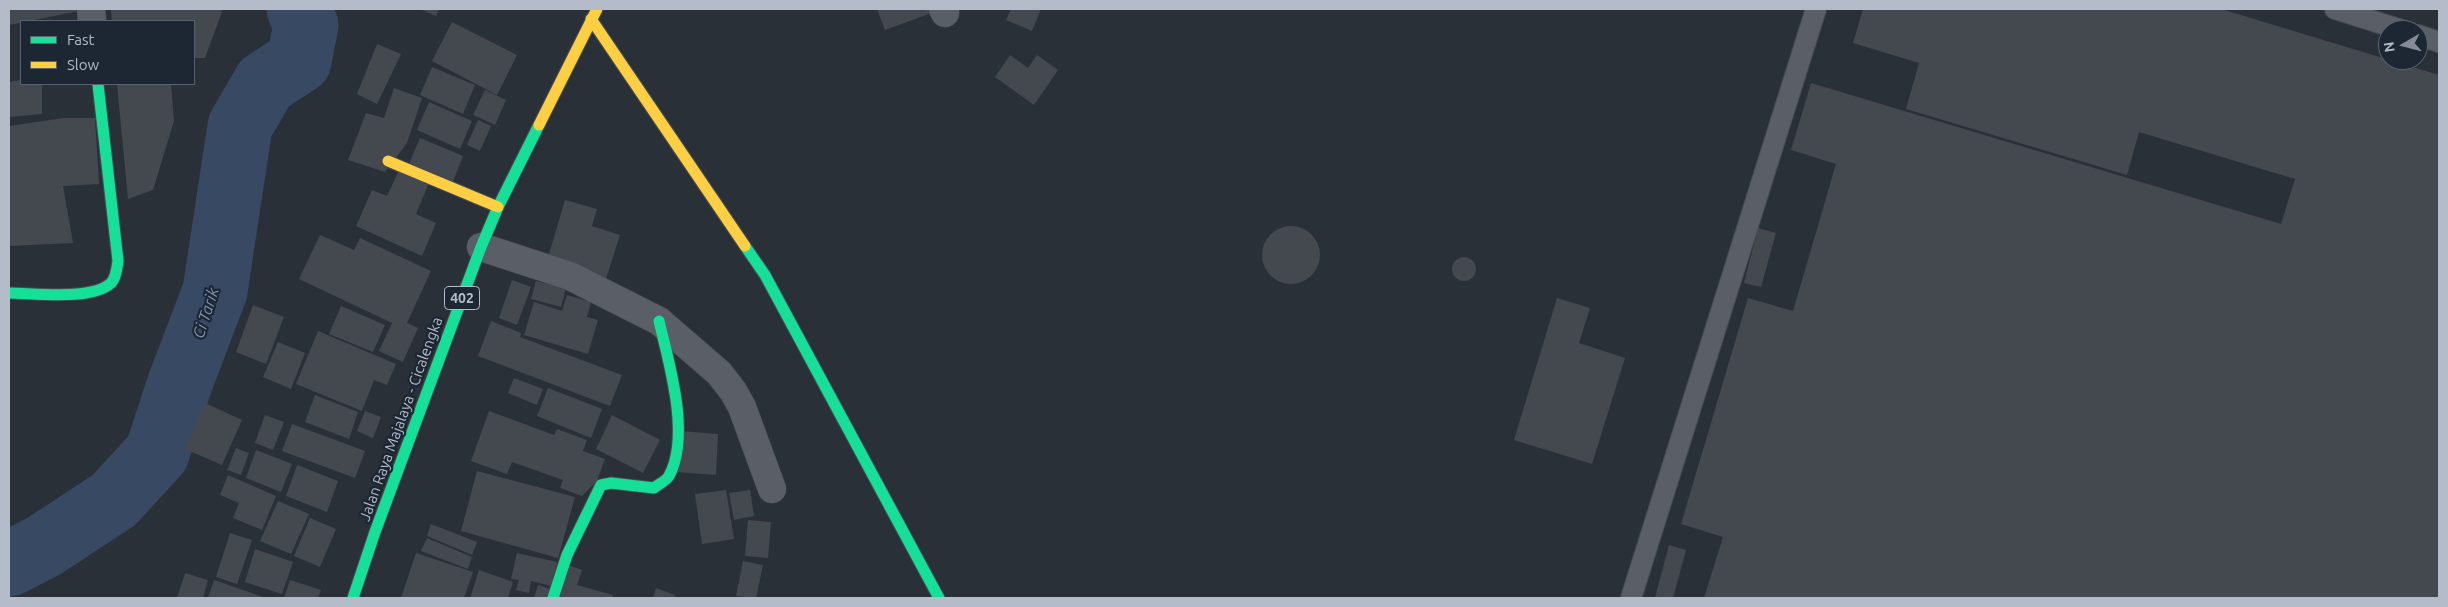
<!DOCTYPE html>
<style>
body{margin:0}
#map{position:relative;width:2448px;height:607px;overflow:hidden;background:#2a3038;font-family:Ubuntu,sans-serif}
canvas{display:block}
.frame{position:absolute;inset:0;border:10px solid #b4bcc9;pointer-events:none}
.legend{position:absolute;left:20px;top:20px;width:175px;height:65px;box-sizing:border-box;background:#1d2633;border:1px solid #59626f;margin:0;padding:6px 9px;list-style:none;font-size:15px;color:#b4bcc9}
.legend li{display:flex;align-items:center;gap:10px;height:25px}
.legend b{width:25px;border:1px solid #59626f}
.north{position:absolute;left:2378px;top:20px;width:50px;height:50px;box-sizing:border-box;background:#1d2633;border:1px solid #59626f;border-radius:50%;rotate:262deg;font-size:14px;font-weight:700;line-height:20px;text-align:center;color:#b4bcc9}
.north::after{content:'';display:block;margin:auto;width:18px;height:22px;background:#848b96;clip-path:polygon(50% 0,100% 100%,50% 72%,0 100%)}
</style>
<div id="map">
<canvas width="2448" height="607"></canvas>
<div class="frame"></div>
<ul class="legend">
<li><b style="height:6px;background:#16e098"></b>Fast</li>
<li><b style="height:6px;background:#ffcf43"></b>Slow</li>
</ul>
<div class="north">N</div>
</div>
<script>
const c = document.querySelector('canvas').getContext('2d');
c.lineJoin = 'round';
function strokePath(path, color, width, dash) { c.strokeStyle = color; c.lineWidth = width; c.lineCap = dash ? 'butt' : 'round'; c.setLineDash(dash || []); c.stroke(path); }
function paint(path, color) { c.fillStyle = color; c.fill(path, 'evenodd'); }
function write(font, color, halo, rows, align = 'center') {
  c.font = font + ' Ubuntu,sans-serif'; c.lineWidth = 4.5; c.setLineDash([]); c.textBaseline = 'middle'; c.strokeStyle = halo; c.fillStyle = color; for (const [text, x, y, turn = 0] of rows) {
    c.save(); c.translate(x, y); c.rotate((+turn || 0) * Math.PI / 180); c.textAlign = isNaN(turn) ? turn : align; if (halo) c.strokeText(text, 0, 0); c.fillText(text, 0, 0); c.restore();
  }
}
const river = new Path2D(`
 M9,564L44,546L114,500L157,453L180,383L215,291L240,126L265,83L299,61L306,25L299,9`);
const building = new Path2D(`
 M9,9H84V10L9,25Z
 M111,9H223L205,58H194V21H112Z
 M420,9H439L436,16Z
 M877,9H936L937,11L885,30Z
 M1011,9H1041L1032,31L1006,20Z
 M1863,9H2221L2439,75V598H1704L1723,537L1681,524L1748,298L1793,311L1836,164L1791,150L1811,83L2281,224L2295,179L2139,132L2127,175L1906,109L1919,63L1853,43Z
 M452,22L517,55L497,95L432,61Z
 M377,44L401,54L377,104L357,94Z
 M1010,55L1028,68L1037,55L1058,70L1034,105L995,77Z
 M432,67L475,85L463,114L420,95Z
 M21,80V84H42V114L9,117V82Z
 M117,84H171L174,121L153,190L128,199Z
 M394,88L422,98L407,143L385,172L348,160L366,113L384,118Z
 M485,90L506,100L495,125L473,115Z
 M429,102L472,121L460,149L417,130Z
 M64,118H95L99,184L63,186L73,243L9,246V126Z
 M478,120L491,126L480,151L467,145Z
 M420,138L463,156L452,184L408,166Z
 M399,170L429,183L416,214L436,223L422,256L356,226L372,190L387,196Z
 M565,200L597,209L592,226L620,235L606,279L547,261Z
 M1262 255a29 29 0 1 1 58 0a29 29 0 1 1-58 0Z
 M1758,228L1776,233L1761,287L1744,283Z
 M320,235L354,250L360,238L431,271L407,323L418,328L403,362L379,351L392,323L299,279Z
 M1452 269a12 12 0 1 1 24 0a12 12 0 1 1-24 0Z
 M512,280L531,287L517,325L499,318Z
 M536,281L566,288L561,307L531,299Z
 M567,295L591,302L587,317L598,320L588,354L524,335L534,302L562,311Z
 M1557,298L1590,308L1579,343L1625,358L1592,464L1514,440Z
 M253,305L284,317L266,364L236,352Z
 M341,306L385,325L373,352L329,334Z
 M491,321L521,333L520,337L622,375L610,406L478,356Z
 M318,331L396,364L387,385L374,380L362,411L296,384Z
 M278,342L305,353L291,389L263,377Z
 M514,378L543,389L537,405L508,393Z
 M548,388L602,409L591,438L537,416Z
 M315,395L358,412L349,439L305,422Z
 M205,403L242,420L222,465L185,449Z
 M365,411L381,417L373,438L357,431Z
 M489,411L554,435L557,429L587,440L583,451L605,459L597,481L582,496L560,488L563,480L512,462L507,474L471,461Z
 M265,415L284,422L273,450L255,443Z
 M612,415L660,440L643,473L596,449Z
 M292,424L365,451L355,478L282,451Z
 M680,431L718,434L716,475L677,472Z
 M236,448L249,453L241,475L227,470Z
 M256,450L292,464L281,492L246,478Z
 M297,465L338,481L327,512L286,496Z
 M477,471L575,497L558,558L461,531Z
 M228,475L276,496L262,530L233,518L239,503L220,495Z
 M726,490L734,539L702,544L695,494Z
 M750,490L754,516L734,520L729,493Z
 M278,501L309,514L291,554L260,541Z
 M310,518L336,529L320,567L294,556Z
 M748,520L771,522L768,558L745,556Z
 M431,524L477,542L472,555L427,536Z
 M230,533L252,540L237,584L216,577Z
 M427,538L472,557L468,569L421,551Z
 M1669,545L1686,550L1673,598H1655Z
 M255,549L293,562L282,594L245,582Z
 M416,553L473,572L464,598H401Z
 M517,553L557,562L552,586L531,581L529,593L516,590L519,580L511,579Z
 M743,561L763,565L756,598L736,596Z
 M568,565L582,570L577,585L613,595L612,598H558Z
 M479,570L513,582L508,598H470Z
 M185,573L208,580L203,598H177Z
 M214,580L266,598H208Z
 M290,580L321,590L318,598H284Z
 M538,585L550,589L547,598H534Z
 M656,588L675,595L674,598H653Z`);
const lane = new Path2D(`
 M2335,9L2402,30
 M2418,35L2439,42
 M1631,598L1816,9`);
const street = new Path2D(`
 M91,9L92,21
 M943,9L945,13
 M481,247L570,276L659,321L719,373L733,391L742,407L772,489`);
const fast = new Path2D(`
 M745,246L765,275L939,598
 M9,293C33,293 92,301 111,283C116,278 117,268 118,261L98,84
 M353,598L375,532L481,247L498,207L539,125
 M553,598L567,555L601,485L611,483L654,488C659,484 666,481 669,476C691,436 669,363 659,321`);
const slow = new Path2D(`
 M591,19L745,246
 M539,125L597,9
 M388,161L498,207`);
const shields = [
 [462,298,35]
];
const shieldNames = [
 ["402",462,298]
];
const streetNames = [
 ["Jalan Raya Majalaya - Cicalengka",401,419,-70]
];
const waterNames = [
 ["Ci Tarik",206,313,-72]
];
strokePath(river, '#384963', 65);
paint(building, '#444950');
strokePath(lane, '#484c53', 22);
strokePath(street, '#484c53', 29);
strokePath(fast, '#484c53', 13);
strokePath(slow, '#484c53', 13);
strokePath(lane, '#5a5e66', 20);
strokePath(street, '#5a5e66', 28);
strokePath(fast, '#16e098', 11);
strokePath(slow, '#ffcf43', 11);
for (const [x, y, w] of shields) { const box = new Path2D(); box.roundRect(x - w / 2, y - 11.5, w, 23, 4); c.fillStyle = '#1d2633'; c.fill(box); strokePath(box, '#b4bcc9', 1); }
write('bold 14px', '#b4bcc9', null, shieldNames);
write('15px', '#b4bcc9', '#1d2633', streetNames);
write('italic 16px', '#7c92b1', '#1d2633', waterNames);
</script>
